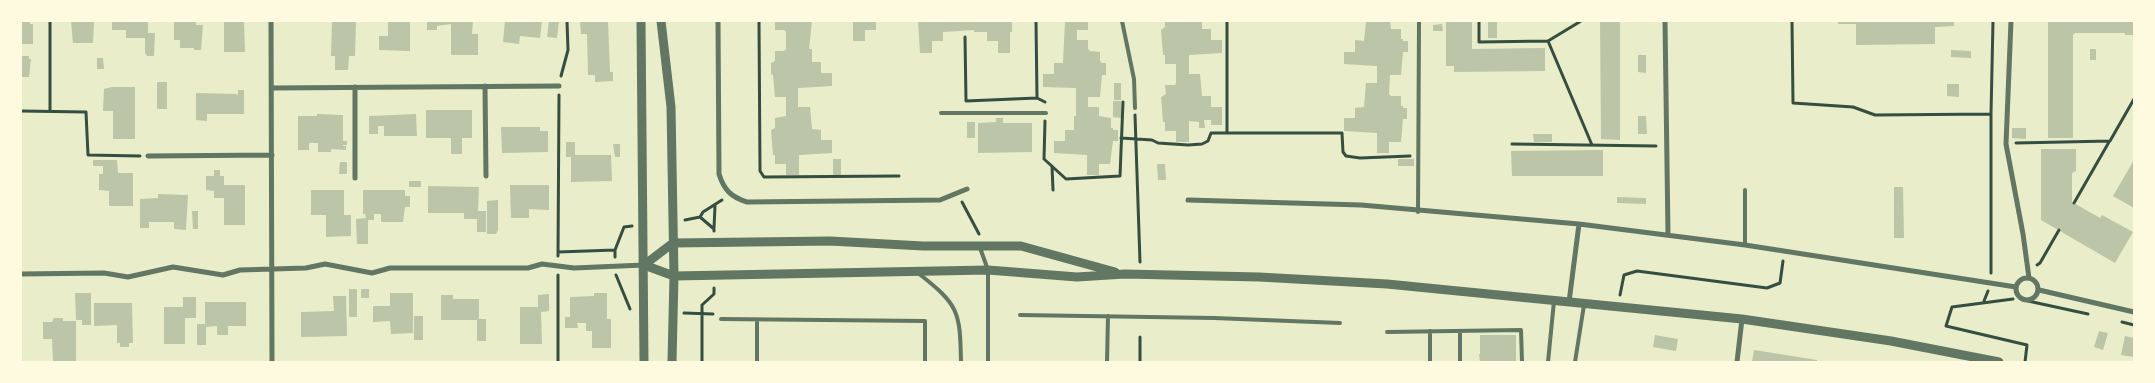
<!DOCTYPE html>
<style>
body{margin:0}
#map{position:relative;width:2155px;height:383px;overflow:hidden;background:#e9edc9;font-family:Inter,sans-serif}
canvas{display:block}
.frame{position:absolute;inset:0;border:22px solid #fefae0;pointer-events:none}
</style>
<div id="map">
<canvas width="2155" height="383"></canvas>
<div class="frame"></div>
</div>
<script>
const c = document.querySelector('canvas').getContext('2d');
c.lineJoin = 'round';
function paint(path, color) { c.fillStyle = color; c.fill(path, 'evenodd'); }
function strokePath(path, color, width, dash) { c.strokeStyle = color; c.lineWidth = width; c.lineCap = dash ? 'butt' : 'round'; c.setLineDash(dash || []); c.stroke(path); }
const building = new Path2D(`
 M21,21H30V24H33V44H21Z
 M71,21H94L93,43H73Z
 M112,21H148V33H155L154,56H147L145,53V38H126V30H112Z
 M174,21H196V25H203L201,50H194V48H180V40H174Z
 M224,21H244L245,52H224Z
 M332,21H356L355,56H349L348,70H335V56H331Z
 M388,21H410V51L379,50V36H388Z
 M427,21H473L472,34H478V55H451V24L437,26V30H427Z
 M505,21H542L540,38L520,36L519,44L503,42Z
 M549,21H559L557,38L547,37Z
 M580,21H608L610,72H613V81L595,82V75H588L587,34H581Z
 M775,21H812L809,49H812V62H821V73H832V86L798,88V107H810L812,129L821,130V140H832V153L799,155V175H786V164H775V155H773L771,130L775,128V118L786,116V97H775L773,75L771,74V63L775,61V51H784L786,49V32L784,30H775Z
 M853,21H876V30H865V41H853Z
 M918,21H1012V32H1010V53H998V41H987V32H974V30L943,32V41H932V53H920Z
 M1065,21H1088V30H1077V40H1088V49L1090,51L1100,52V61L1102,63H1106V75H1102L1100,97H1088V107H1099V116L1111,118V128H1113V130H1118V141H1113L1110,164H1099V175H1087V155L1054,153V141H1065V130H1074V116H1076V88L1043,87V74H1054V63H1063Z
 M1165,21H1202V29H1211V40H1222V53L1189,55V74H1200L1202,96H1211V107H1222V125H1211V120H1204L1205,128H1199V122L1189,121V142H1176V131H1165V122H1163L1161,97L1166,94L1165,85H1175L1176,83V64H1165V55H1163L1161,30L1165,27Z
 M1366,21H1390L1391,29H1401V39H1403V41H1408V52H1403L1401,75H1390L1389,94L1391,96H1401V106H1403V108H1407V119H1403L1401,142H1389V153H1377V133L1344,131V118H1355V108L1364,107L1366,83H1377V66L1344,64V52H1355V40L1364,41Z
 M1446,21H1472V49L1545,48V71L1454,72V66H1446Z
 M1488,21H1497V38H1488Z
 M1600,21H1620V140L1601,139Z
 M1838,21H1954V26L1935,27V44L1856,45V24H1838Z
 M2048,21H2134V35H2125V33H2075L2073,35V138H2048Z
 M1442,24L1443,31H1433V25Z
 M2090,49H2096V60H2090Z
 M1951,50L1971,51V58L1951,57Z
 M1638,55H1646V73L1638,72Z
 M21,56H29V59H31L29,77H21Z
 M97,58H103L104,69H97Z
 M157,82H167V109H157Z
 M1114,83H1121V100H1114Z
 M1947,84H1959V97L1947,96Z
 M112,87H135V139H113V111H103L104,89Z
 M238,90H244V114H207V121L196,120V93L236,94L238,95Z
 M1113,101H1121V118L1113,117Z
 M426,110H472V138H462V154H451V138H426Z
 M317,114L343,115V141H347V145H343V146H346V150L331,149V152H318V143H309V150H298V116H317Z
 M416,114L417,136H384V126H378V134H369V116Z
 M1638,116H1646L1647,134H1638Z
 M996,118H1003V123H1032V152L978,153V123L996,122Z
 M967,122H975V138H967Z
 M501,127H540V131H548V152L502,153Z
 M2012,128H2026V139L2012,138Z
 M1533,134H1552V142H1534Z
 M566,142H575V155H611L612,181L571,182V157H566Z
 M613,144H620V157H615Z
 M2041,149H2076V171L2072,173V202L2100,218L2102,215L2133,232L2115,263L2041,220Z
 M1603,150V176H1512L1511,151Z
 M833,159H841V175H833Z
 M1398,159H1414V166H1398Z
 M93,160H117L118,173H133V206H109V191L99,190V174H103V166H93Z
 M2134,160V208L2113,196Z
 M340,162H347V174H339Z
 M1157,164H1165L1166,180H1158Z
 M214,170H220V176H224V185H245V225H224V198H214V191L206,190V176H214Z
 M409,181H421V187H409Z
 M510,185H549V210L529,209V218H511Z
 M428,186L479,187L478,211H486V232H477V219H464V213H428Z
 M1894,187H1903L1904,238H1894Z
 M311,190H344V215H351V236L326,237V215H311Z
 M363,190H405V196H410V207H405L403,222H381V214H374V220H368V244H357L356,219L366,218L365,214H363Z
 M158,194L188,195L186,230L174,229V222H149V228H140V199L158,198Z
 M1617,197L1646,198V204L1617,203Z
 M498,200V230L496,234H487V201Z
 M192,211H198V229H193Z
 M349,289H357V317H349Z
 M361,289H369V298H361Z
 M75,293H91V325H82V320H76Z
 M390,293H413V333L391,334L390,321L373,322V306H390Z
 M594,293H607V319H611V348H592V331H586V323H577L578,328H565V317H570V297L594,296Z
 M549,294V311L541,312L542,344H520V307H538V295Z
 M441,295H453V299H479V319H486V341H477V320H441Z
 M333,296H346L347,336L301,337V312L334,311Z
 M183,297H196V318H185V344H164V307H183Z
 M205,302H246V326H228V335H217V326L206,327V345H197V324H205Z
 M94,303H132L133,343H129V347H120V343H117V325L94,326Z
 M414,316H423V340H414Z
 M54,318H63V321H76V362H53L52,339H43V322H52Z
 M2099,331L2108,333L2103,350L2094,347Z
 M1480,335H1516V362H1480L1479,354H1480Z
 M1655,335L1678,339L1676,351L1653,347Z
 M2125,336L2134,338V357L2121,355Z
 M1754,350L1817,360V362H1752Z`);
const path = new Path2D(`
 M50,21V111
 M759,21L760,171L764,177L899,176
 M1479,21V42L1548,41L1581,21
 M1792,21L1793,103L1853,107L1875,115L1991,114V273
 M965,37L966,101
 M1548,41L1592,145
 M561,76L568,50L567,21
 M1037,98L1045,102
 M966,101L1037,98L1036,21
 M21,111L86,112L88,155L140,156
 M1991,114L1993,21
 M1135,115L1140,262
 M1045,121L1044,159L1066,179L1120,176L1123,102
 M1227,133V21
 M1121,138L1152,140L1158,143L1188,145L1202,144L1208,141L1211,133H1342L1343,152L1346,156L1360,158L1410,156
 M2016,143L2110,141L2134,99
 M1512,144L1656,146
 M1052,166L1053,190
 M962,202L979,234
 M2074,203L2109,142
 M700,217L703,212L722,200
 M685,220L700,217L714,229V231
 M714,228L715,206
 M558,252L615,250
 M558,256L559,95
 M615,257V250L624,227L632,226
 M2037,265L2040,263L2059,230
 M558,275V362
 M616,275L630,309
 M1620,295L1624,275L1637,271L1767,288L1780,283L1783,261
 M2013,299L1952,307L1946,326L2027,345L2025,362
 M1984,301L1988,291
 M2028,301L2088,314
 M684,313L713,314
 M2122,322L2134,325
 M702,362V305L714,294V288
 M1140,362V337`);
const service = new Path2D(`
 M1122,21L1134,79L1135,108
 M941,113H1046
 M1745,190V245
 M1418,212L1419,21
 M979,245L988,270V362
 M918,273C959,305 960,311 961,362
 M1020,315L1214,318L1340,323
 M721,319L925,321V362
 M757,320V362
 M1387,332L1521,330L1522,362
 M1107,362L1108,316
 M1430,362V331
 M1460,362V331
 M1548,362L1554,301
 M1575,362L1584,305`);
const minor = new Path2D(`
 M271,21L272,362
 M718,21L719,174C724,190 731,197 747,202L940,200L967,189
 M1665,21L1668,235
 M2011,21L2006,144L2023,234L2029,278
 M485,86L486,176
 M355,87V178
 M272,88L559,86
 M148,156L272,155
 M1188,200L1361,205L1579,224L1745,245L2016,287
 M21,274L104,273L128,277L173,267L223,275L240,270L306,268L325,264L372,273L390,268H528L542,264L574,268L644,265
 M2016 289a11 11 0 1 1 22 0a11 11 0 1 1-22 0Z
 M2039,290L2134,312
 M1569,302L1579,224
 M1737,362L1742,319`);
const tertiary = new Path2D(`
 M641,21L644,362
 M661,21L671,107L674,276L672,362
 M644,265L674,276L988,270L1077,277L1125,274L1259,277L1387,284L1742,319L1891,341L1999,362
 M644,265L673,243L830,241L923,246H1021L1115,272`);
paint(building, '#bcc5a7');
strokePath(path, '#344e41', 3);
strokePath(service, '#617663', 4);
strokePath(minor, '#617663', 5);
strokePath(tertiary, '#617663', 9);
</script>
